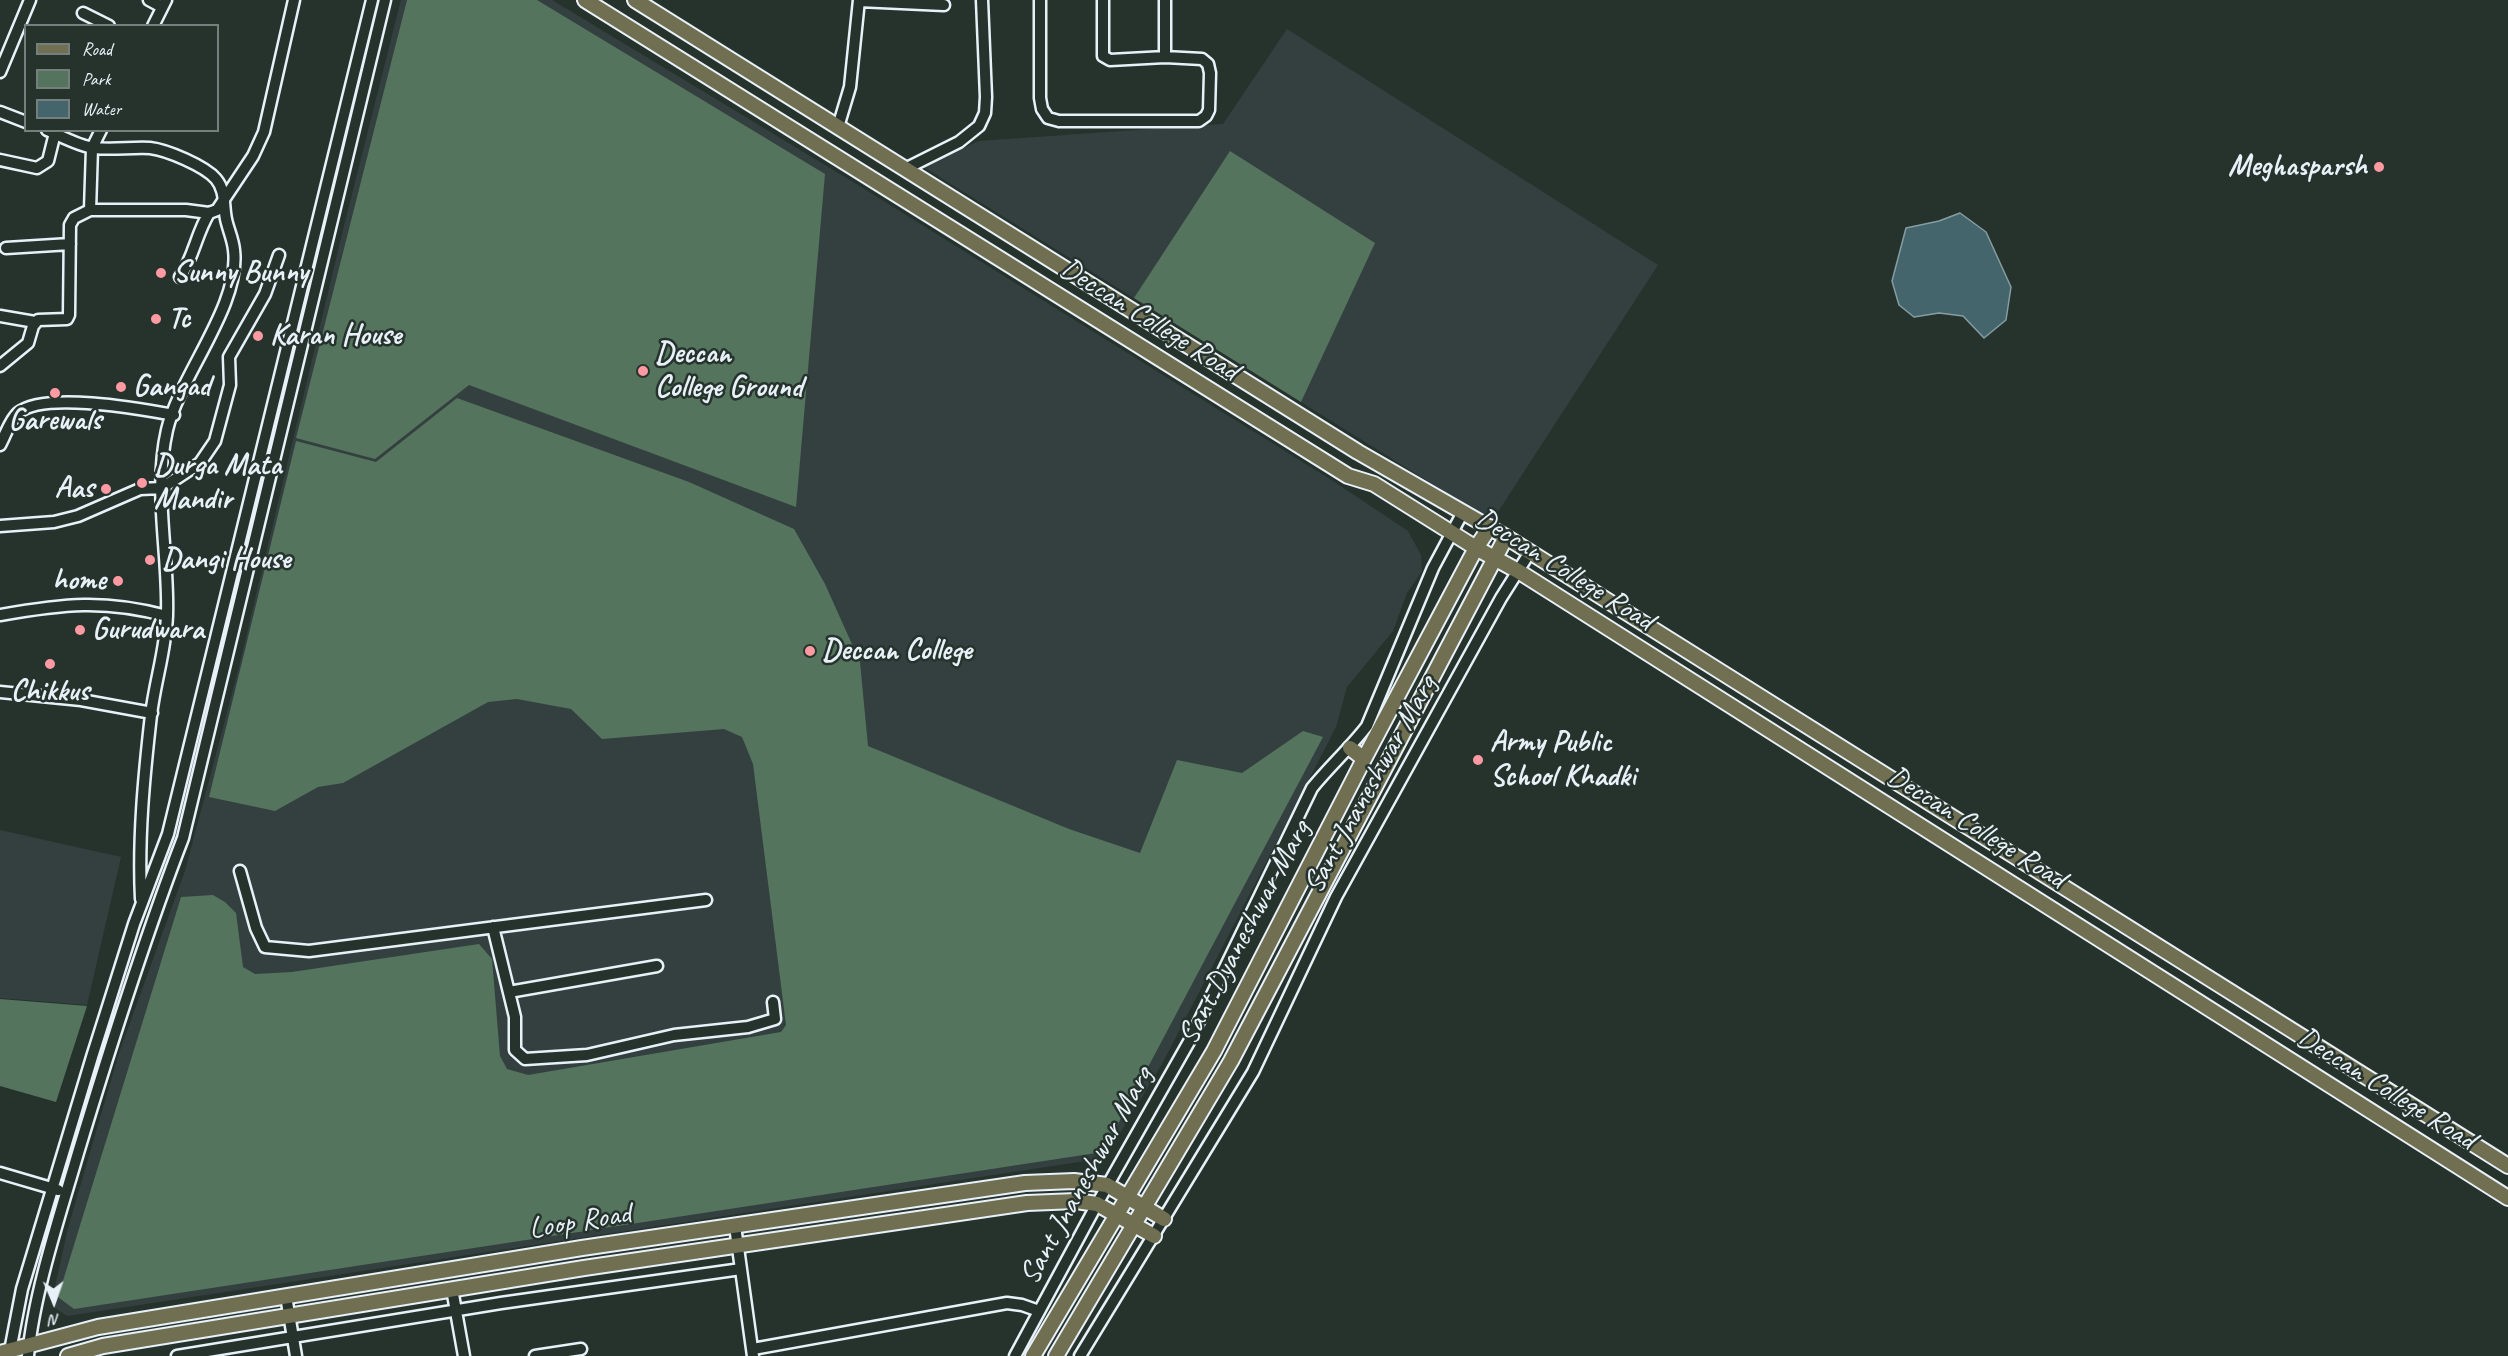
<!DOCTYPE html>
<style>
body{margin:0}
#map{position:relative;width:2508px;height:1356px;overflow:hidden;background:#26332d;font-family:Caveat,sans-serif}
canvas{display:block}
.legend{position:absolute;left:24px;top:24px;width:195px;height:108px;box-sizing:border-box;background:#26332d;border:2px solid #747f7e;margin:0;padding:8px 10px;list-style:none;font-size:18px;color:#e8f1f8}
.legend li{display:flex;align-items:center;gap:12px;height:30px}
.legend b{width:30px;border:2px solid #747f7e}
.north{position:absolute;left:24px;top:1272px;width:60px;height:60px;-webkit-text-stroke:4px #26332d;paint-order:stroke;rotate:178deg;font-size:16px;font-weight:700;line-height:24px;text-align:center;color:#e8f1f8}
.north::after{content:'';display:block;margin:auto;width:21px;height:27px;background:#e8f1f8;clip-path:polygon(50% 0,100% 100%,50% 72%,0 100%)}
</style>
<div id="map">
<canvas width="2508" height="1356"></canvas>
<ul class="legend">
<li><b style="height:8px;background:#706f52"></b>Road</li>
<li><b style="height:16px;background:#54745d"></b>Park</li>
<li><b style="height:16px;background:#44656b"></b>Water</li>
</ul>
<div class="north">N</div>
</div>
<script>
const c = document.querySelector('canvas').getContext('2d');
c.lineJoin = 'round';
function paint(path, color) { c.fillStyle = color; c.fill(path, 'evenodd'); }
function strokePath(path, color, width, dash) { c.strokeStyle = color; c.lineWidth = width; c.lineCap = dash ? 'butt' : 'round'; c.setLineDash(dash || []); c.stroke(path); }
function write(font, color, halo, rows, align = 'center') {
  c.font = font + ' Caveat,sans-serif'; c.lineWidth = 5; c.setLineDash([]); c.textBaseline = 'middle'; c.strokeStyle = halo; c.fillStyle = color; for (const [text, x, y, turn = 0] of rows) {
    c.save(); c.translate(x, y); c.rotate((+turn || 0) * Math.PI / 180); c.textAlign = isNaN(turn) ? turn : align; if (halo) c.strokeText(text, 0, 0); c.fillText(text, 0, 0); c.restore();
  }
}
const built = new Path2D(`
 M401,0H552L853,182L1333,481L1408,531L1421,555L1422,571L1407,593L1393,631L1347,687L1336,727L1162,1064L1105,1158L67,1316L51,1305L68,1228L119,1053L185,871L238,671L340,242Z
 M1287,29L1658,265L1492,521L922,166L979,141L1223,124Z
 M0,830L121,857L87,1005L0,998Z`);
const green = new Path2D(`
 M407,0H537L825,174L796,507L469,385L375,459L296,438Z
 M1230,151L1375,243L1301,402L1134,298Z
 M457,398L689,482L794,529L825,584L860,662L868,746L1069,829L1140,853L1177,760L1242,773L1303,731L1323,737L1103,1152L74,1309L58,1297L181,897L213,895L225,902L236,913L243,967L255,974L292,972L479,944L492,959L500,1056L507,1069L528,1075L781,1032L786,1025L753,764L742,737L724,729L602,739L571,709L517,699L488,702L343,783L318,787L275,811L209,797L296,441L376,462Z
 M0,999L87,1006L56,1102L0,1086Z`);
const water = new Path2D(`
 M1960,213L1986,232L2011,287L2006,320L1984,338L1963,316L1939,313L1914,317L1899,305L1892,281L1906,228L1939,221Z`);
const minor = new Path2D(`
 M149,0L162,7
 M1040,0V98L1042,109L1048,118L1059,121H1199L1206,116L1209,110L1210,73L1208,64L1202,59L1165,57L1110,60L1103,56V0
 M1165,0V57
 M859,1L944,5
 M83,13L109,26
 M153,26L166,0
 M0,72L30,0
 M0,112L26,122
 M838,127L850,87L859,0
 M47,130C61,136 79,146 94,148C113,150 132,147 150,148C167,150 205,166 216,179C226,191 223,205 226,219C228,229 233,239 234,250C241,305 180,375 167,430C153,491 169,554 167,615C166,649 155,681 151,715C144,776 138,838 141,899
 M0,160L37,168L48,161L55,133
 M905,169L959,142L979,126L985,113L986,97L982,0
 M90,210L92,148L101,130
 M6,248L70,244
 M180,277C194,257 196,234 209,213
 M0,316L35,322
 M0,366L28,343L33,326L38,320L67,319L69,315L70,225L74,218L90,210H186L209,213L217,210L253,156L264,132L294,0
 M0,445C5,436 10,420 18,413C44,391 141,409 174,415
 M0,526L54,522L78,516L140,489L162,488L200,463L215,441L230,385L229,357L265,294L279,255
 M0,615C63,604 104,599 167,616
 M0,692L81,700L152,713
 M240,871L256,928L265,947L309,951L706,900
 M493,927L515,1017V1050L525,1059L587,1055L674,1035L748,1027L775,1019L773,1002
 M509,992L657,966
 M0,1173L58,1190
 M735,1226L753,1356
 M452,1289L464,1356
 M286,1296L296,1356
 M753,1349L1007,1303L1022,1305L1039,1311
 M9,1356L22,1289L92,1057L134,924L168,834L372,0
 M28,1356C34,1292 60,1215 78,1153C110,1047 143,942 183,838L385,0
 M177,1356L501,1303L741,1269
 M535,1356L581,1349
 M1015,1356L1097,1204L1190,1040L1312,788C1330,766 1350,748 1367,726L1433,568L1463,512
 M1080,1356L1253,1072L1336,897L1501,598L1530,552`);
const major = new Path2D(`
 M585,0L1348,476L1374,484L1476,548L1518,571L2508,1198
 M635,0L1358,452L1506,537L2508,1166
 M1350,748L1364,759
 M0,1353L98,1327L582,1248L1025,1183L1074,1181L1107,1185L1164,1219
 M68,1356L103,1346L584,1268L1027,1203L1076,1201L1097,1204L1154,1236
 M1033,1356L1214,1051L1364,759L1476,548L1490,527
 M1056,1356L1231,1061L1506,537`);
const markers = [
 [2379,167,6,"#ff9aa2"],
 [161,273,6,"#ff9aa2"],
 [156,319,6,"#ff9aa2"],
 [258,336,6,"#ff9aa2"],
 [643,371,6,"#ff9aa2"],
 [121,387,6,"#ff9aa2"],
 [55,393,6,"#ff9aa2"],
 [142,483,6,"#ff9aa2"],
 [106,489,6,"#ff9aa2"],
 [150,560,6,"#ff9aa2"],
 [118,581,6,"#ff9aa2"],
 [80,630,6,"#ff9aa2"],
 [810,651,6,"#ff9aa2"],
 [50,664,6,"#ff9aa2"],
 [1478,760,6,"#ff9aa2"]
];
const poiNames = [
 ["Meghasparsh",2367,167,"right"],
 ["Sunny Bunny",173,273],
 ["Tc",168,319],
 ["Karan House",270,336],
 ["Deccan",655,354],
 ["College Ground",655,388],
 ["Gangad",133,387],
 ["Garewals",55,421,"center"],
 ["Durga Mata",154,466],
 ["Mandir",154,500],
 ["Aas",94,489,"right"],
 ["Dangi House",162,560],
 ["home",106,581,"right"],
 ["Gurudwara",92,630],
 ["Deccan College",822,651],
 ["Chikkus",50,692,"center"],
 ["Army Public",1490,743],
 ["School Khadki",1490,777]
];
const streetNames = [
 ["Deccan College Road",1149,320,32],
 ["Deccan College Road",1564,570,32],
 ["Sant Jnaneshwar Marg",1371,785,-61],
 ["Deccan College Road",1976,828,32],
 ["Sant Dyaneshwar Marg",1245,933,-62],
 ["Deccan College Road",2386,1089,32],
 ["Sant Jnaneshwar Marg",1087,1176,-61],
 ["Loop Road",580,1222,-9]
];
paint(built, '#344040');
paint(green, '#54745d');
paint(water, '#44656b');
strokePath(water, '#869da3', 1.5);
strokePath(minor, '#e8f1f8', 15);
strokePath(major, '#e8f1f8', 18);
strokePath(minor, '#26332d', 10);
strokePath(major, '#706f52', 14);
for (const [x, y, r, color] of markers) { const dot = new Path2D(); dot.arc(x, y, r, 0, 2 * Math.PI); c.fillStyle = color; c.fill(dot); strokePath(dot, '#26332d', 2); }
write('bold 30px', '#e8f1f8', '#26332d', poiNames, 'left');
write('30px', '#e8f1f8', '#26332d', streetNames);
</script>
